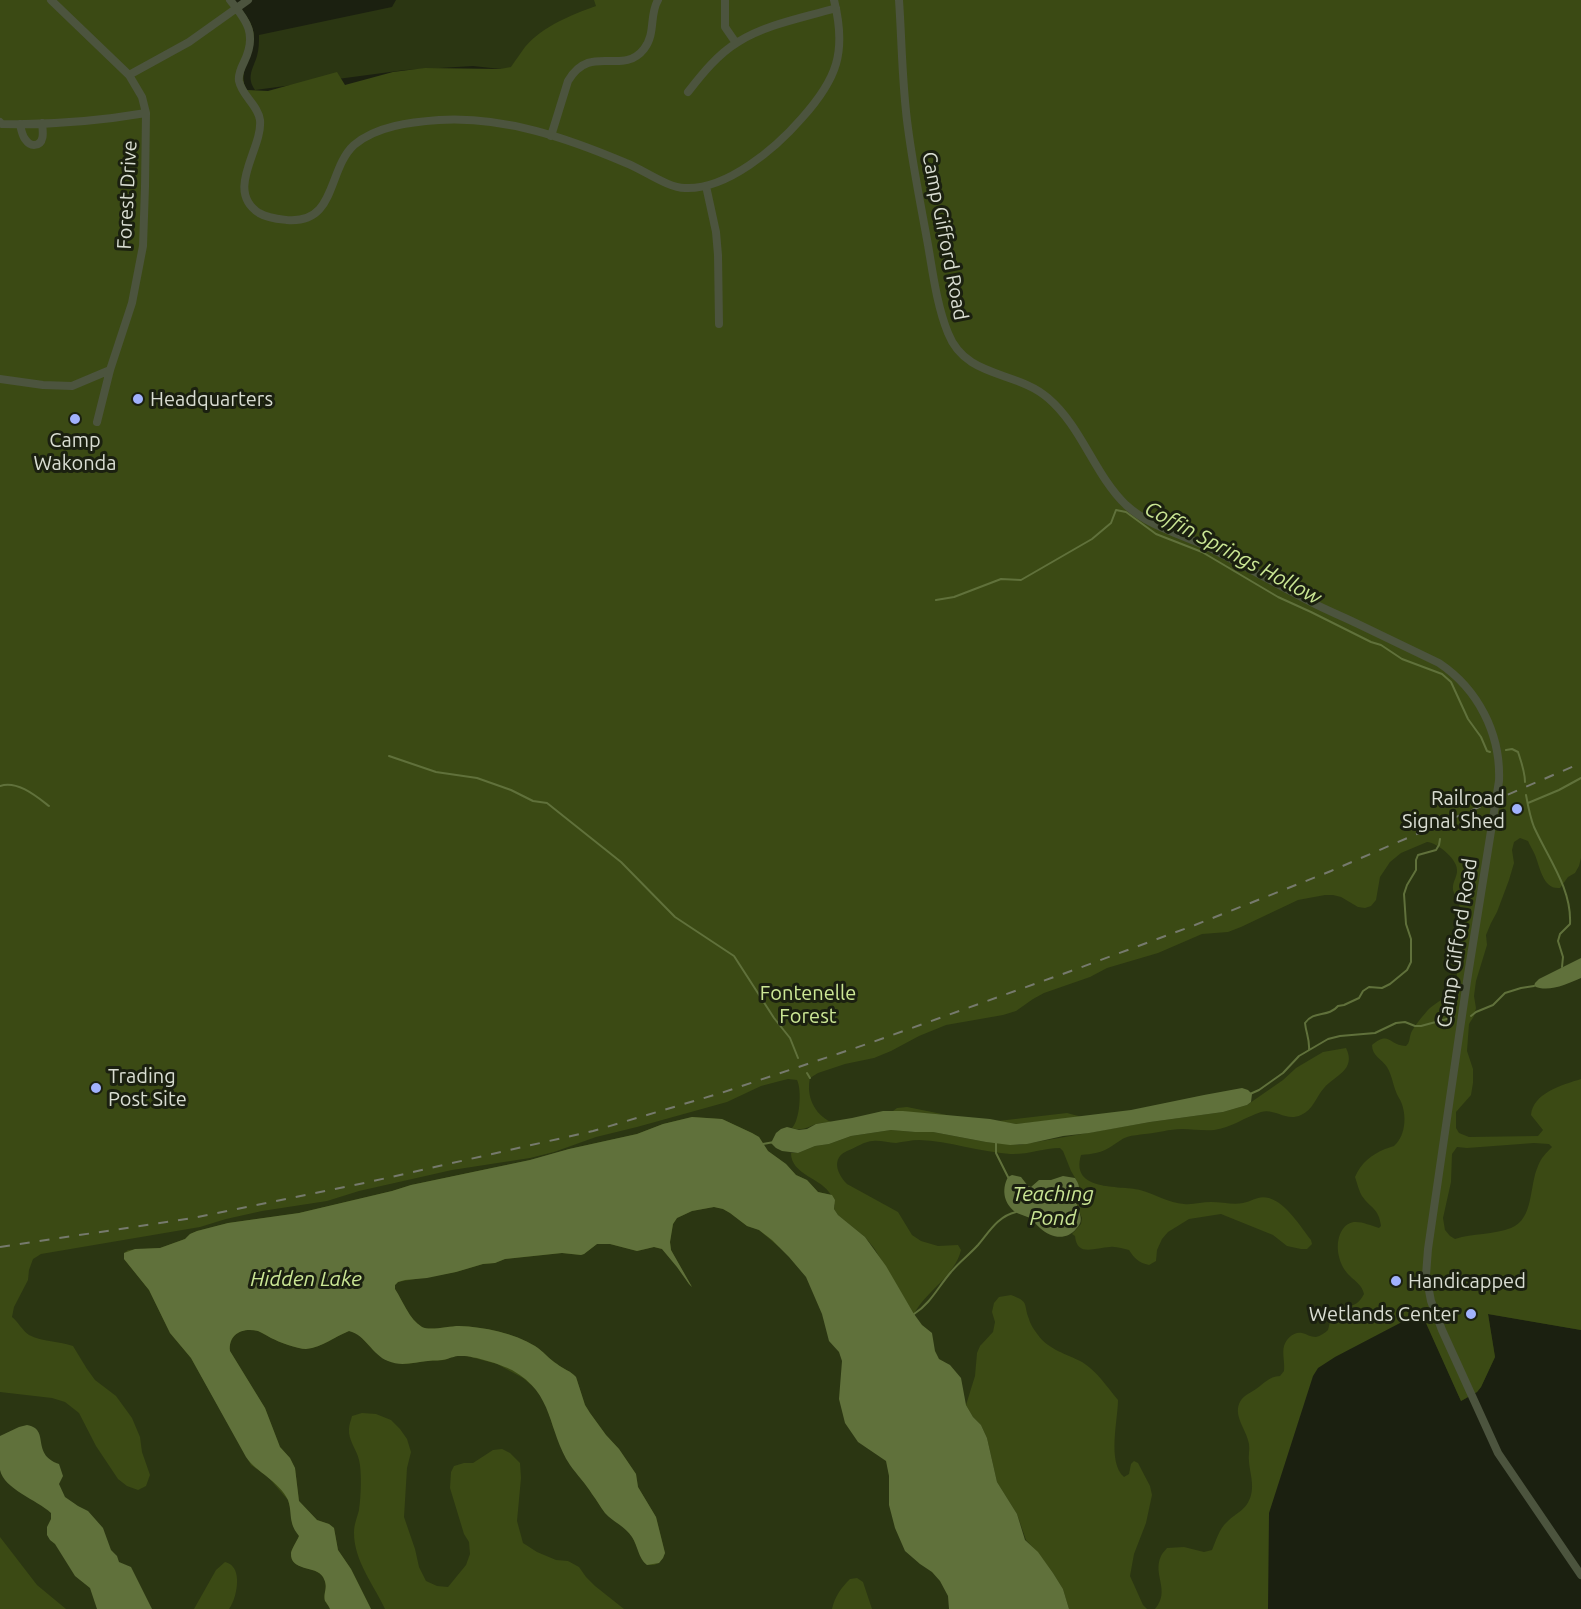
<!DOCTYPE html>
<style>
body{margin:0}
canvas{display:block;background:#1b2010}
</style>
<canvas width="1581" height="1609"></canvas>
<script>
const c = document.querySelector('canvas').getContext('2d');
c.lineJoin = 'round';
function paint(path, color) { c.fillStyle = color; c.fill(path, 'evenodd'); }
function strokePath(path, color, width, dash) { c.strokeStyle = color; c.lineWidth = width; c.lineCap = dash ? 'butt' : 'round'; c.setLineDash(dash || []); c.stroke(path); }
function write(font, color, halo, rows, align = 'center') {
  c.font = font + ' Ubuntu,sans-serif'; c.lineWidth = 6; c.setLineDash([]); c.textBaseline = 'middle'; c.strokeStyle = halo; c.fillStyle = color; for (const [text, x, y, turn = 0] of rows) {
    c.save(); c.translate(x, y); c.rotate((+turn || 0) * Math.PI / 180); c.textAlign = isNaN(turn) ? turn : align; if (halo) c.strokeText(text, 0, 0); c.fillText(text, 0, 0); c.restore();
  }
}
const green = new Path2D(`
 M396,0H618L528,72L473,66L405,70L255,90C246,77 253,69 257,56C259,49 259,42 259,35L392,7Z
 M1581,28V1330L1488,1314L1495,1357L1481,1387L1477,1392L1461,1401L1415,1298L1300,1360L1252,1506L1251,1609H0V427Z`);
const forest = new Path2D(`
 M0,0H234C240,8 249,17 252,27C261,52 234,69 247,90L268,91L337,72L345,85L393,72L425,68L500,69L511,67C515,61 520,54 525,47C543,26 571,15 596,6L594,0H1581V858L1579,866L1575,873L1568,877L1560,888C1543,890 1540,867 1535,855C1533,850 1530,846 1528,841L1520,838L1514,842L1512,850L1514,863L1509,880L1497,912L1491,923L1486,935L1487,945L1476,981L1474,996L1476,1008L1474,1016L1469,1024L1467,1051L1473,1069V1083L1471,1095L1456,1112V1128L1459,1133L1469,1137L1538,1136L1543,1130L1531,1115C1533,1093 1562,1085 1581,1079V1330L1488,1314L1495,1357L1481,1387L1477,1392L1461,1401L1421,1312L1335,1357L1318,1368L1313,1376L1269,1513L1268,1609H1155C1171,1590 1152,1575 1161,1556C1162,1553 1165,1551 1167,1548L1184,1547L1204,1552L1212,1550C1216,1541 1219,1529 1227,1522C1237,1512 1247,1510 1251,1495C1254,1484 1250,1473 1249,1462C1248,1456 1250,1450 1249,1444C1247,1431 1234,1417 1239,1404C1242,1396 1250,1393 1256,1389C1265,1383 1268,1377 1280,1376L1284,1371C1285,1363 1282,1353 1284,1346C1286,1339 1294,1331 1302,1333C1307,1334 1310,1337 1316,1337C1320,1336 1325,1333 1328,1330C1330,1324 1330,1315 1335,1311C1345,1301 1354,1313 1364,1294C1362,1285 1356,1282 1350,1276C1339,1266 1334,1246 1341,1232C1350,1215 1365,1224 1379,1228L1381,1226C1379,1208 1370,1208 1362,1196C1359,1191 1357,1183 1355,1177C1361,1163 1371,1155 1385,1149C1386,1149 1393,1146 1394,1146C1407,1135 1407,1111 1399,1098C1393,1088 1393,1077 1387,1067C1382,1059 1372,1056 1372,1045C1390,1030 1389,1046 1406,1046C1410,1042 1409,1039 1411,1033C1414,1026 1422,1017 1427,1011C1435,1002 1449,998 1454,986C1457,980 1458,970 1456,963C1454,957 1450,953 1450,946C1450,938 1458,929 1460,921C1464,909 1456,901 1453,890C1452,883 1456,879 1457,872C1459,860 1438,843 1427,842L1401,853L1390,862L1380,877L1376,900L1371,906L1365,908L1358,907L1341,897L1333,895H1325L1298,900L1241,927L1228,932L1202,934L1158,953L1107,968L1090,977L1044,993L1033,999L1016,1011L1003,1015L946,1025L919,1036L891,1051L874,1058L845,1064L818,1073L810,1078C806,1096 814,1114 831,1122C826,1122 820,1123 816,1124C806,1128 802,1131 792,1128C800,1120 802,1090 797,1080L788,1079L780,1081L761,1086L727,1102L637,1127L596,1137L554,1152L530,1158L452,1170L359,1191L327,1201L262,1211L226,1219L200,1227L41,1254L33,1259L29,1270L28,1280L14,1307L12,1317C18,1322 23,1331 29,1335C42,1342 60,1341 73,1346L87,1369L95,1380L116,1396L132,1418L140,1437L142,1452L150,1475L146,1486L138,1490L127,1486L118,1479L96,1446L79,1413L65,1402L52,1398L0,1392ZM1534,1143L1549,1144L1552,1147C1546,1153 1541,1158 1538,1166C1529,1186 1534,1219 1511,1228C1493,1235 1473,1233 1455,1239L1450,1236L1445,1230L1443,1218L1451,1182L1452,1154L1457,1147L1467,1148Z
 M1346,1048C1357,1070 1334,1076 1324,1088C1316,1097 1313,1110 1301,1115C1286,1122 1275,1108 1261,1112C1245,1117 1231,1128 1214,1130C1204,1131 1192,1129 1182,1129C1169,1129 1158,1133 1145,1134C1139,1135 1133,1135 1127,1137C1121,1139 1117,1143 1112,1146C1102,1153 1092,1154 1081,1155C1070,1192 1119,1185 1140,1190C1155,1194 1169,1203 1184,1204C1193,1205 1202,1202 1211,1202C1222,1202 1233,1205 1243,1203C1253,1201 1258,1195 1269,1198C1286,1203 1301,1227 1311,1240L1312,1244L1307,1249H1301L1287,1246L1273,1235L1221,1214L1189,1219L1168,1232L1162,1239L1157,1250L1156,1261L1149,1265C1139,1263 1134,1258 1129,1250C1123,1249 1116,1246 1110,1247C1096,1247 1077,1258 1075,1236L1072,1234L1081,1224L1082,1218L1077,1207V1198L1079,1195L1077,1181L1071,1171L1063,1151L1060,1148C1043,1148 1027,1155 1010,1154C980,1152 949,1141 919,1140C911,1140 903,1142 896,1143C888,1143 880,1140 873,1141C865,1141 855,1148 847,1151C831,1158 837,1174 847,1184L898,1212L912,1235L921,1241L938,1246L958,1245L961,1250C955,1276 926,1291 914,1314L874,1248L865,1237L838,1215L834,1209L835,1204L779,1247L759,1230L747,1226L730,1213L723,1209L714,1207L692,1211L677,1218L673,1224L670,1242L671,1250L692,1287L689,1284L677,1267L662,1249L654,1247L637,1251L610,1244H597L584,1254L581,1255L562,1253L505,1259L495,1263L483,1264L456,1272L398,1282L395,1285V1289C403,1301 409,1319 422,1327C430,1331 450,1326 459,1326C484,1327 514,1333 535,1346C543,1351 549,1359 557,1364C563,1369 571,1371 576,1377L585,1405L590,1413L606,1435L619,1449L636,1474L638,1487L656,1517L665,1553L663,1558L659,1563L654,1565H647L643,1561L633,1538L625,1527L605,1513L586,1485L570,1464L553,1427L547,1407L537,1390L523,1378L497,1364L463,1355L454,1356L445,1360L426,1361L407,1364L388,1361L373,1350L357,1333L349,1331C334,1337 323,1347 306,1349C297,1349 279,1342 271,1338C267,1336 263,1333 258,1331C243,1327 228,1334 230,1351L265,1408L280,1447L290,1458L295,1468L299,1501L317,1520L329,1524L334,1528L338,1550L351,1569L371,1609H330C329,1606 326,1604 325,1601C323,1592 329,1588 323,1577C316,1565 290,1572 291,1553C292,1548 297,1541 299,1536L292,1524L291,1511L288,1500L268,1477L251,1465L191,1358L170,1333L149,1290L124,1259V1253L128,1250L160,1248L185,1239L190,1234L197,1231L228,1223L299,1213L392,1191L411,1185L530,1160L569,1149L637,1134L663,1124L692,1117L722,1119L752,1133L759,1137L768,1151L786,1164L796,1175L807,1180L818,1192L831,1195C822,1178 791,1175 791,1153H798L815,1146L829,1144L851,1136L891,1130L915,1132H933L986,1142L1019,1145L1150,1122L1223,1112L1247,1105L1283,1080L1296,1068L1323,1052Z
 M907,1107L947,1115L893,1111L897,1108Z
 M1067,1113L1082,1117L1016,1124L998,1121Z
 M1011,1295C1030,1302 1023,1304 1029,1319C1030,1324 1035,1331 1038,1335C1049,1350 1067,1354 1082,1362C1097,1371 1107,1387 1118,1400C1118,1420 1107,1462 1124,1477L1129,1474L1131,1464L1134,1461L1138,1463L1150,1486L1152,1495L1146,1523L1134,1554L1130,1576L1143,1605L1147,1609H1069L1063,1589L1053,1573L1038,1553L1026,1540L1017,1514L997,1482L987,1438L981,1425L973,1417L966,1405L975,1376L977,1353L980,1346L993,1332L995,1322L992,1312L994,1303L999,1297Z
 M362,1413L376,1414L391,1420L400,1429L407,1439L411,1452L407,1468L404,1517L415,1549L419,1567L426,1581L437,1586L448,1587L466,1565L470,1554L469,1542L464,1534L450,1488L451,1472L454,1466L464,1463H473L493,1450L502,1449L510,1453L520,1463L521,1478L517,1521L523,1543L537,1552L556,1560L568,1561L579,1567L586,1577L595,1586L624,1609H385C374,1585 354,1561 354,1533C354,1524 357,1518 359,1510C361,1498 362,1472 359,1460C357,1450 348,1440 349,1429C349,1425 351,1420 352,1416Z
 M0,1537L37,1585L66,1609H0Z
 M225,1562C228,1563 231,1564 233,1567C241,1576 236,1600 229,1609H194L216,1570Z
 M857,1578L863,1582L872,1609H832C835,1596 841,1588 850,1579Z`);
const water = new Path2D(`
 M1581,958V978C1567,984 1548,993 1534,986L1535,983L1539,979Z
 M1242,1088L1248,1090L1252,1094L1251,1102L1247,1105L1223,1112L1150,1122L1089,1133L1063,1136L1027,1144L1010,1145L986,1142L933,1132H915L891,1130L851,1136L829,1144L815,1146L798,1153L782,1151L776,1148L771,1143L776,1133L781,1129L787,1127L799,1130L807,1129L816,1124L852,1118L883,1111H903L990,1119L1016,1124L1131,1110L1204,1095Z
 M692,1117L722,1119L752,1133L759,1137L768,1151L786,1164L796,1175L807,1180L818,1192L832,1195L835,1200L834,1209L838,1215L865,1237L886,1266L914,1314L922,1325L932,1333L935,1351L939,1359L950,1365L961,1378L966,1405L973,1417L981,1425L987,1438L997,1482L1017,1514L1025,1540L1038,1552L1053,1573L1063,1589L1069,1609H949L948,1596L940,1581L932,1572L920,1564L905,1551L895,1528L889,1505V1476L886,1461L858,1442L845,1423L839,1399L842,1361L839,1352L829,1341L822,1314L806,1277L789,1257L772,1240L759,1230L747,1226L730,1213L723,1209L714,1207L692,1211L677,1218L673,1224L670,1242L671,1250L692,1287L689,1284L677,1267L662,1249L654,1247L637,1251L610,1244H597L584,1254L581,1255L562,1253L505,1259L495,1263L483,1264L456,1272L427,1278L405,1280L398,1282L395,1285V1289C403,1301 409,1319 422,1327C430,1331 449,1326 459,1326C484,1327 514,1333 535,1346C543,1351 549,1359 557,1364C563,1369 571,1371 576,1377L585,1405L590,1413L606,1435L619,1449L636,1474L638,1487L656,1517L665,1553L663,1558L659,1563L647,1565C638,1558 638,1546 632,1537C625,1526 613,1522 605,1513C600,1507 597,1500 592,1494C586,1484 577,1475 570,1465C547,1430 555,1394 512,1370C500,1364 472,1355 460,1356C454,1356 451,1358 447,1359C441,1361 434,1360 428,1361C415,1362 401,1367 388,1361C372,1355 366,1335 349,1331C334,1337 323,1347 306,1349C297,1349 279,1342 271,1338C267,1336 263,1333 258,1331C243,1327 228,1334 230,1351L265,1408L280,1447L290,1458L295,1468L299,1501L317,1520L329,1524L334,1528L338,1550L351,1569L371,1609H330C330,1608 326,1602 325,1601C323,1591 329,1588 323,1577C316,1565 290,1572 291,1553C292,1548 297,1541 299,1536C296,1532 293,1528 292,1523C290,1516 291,1508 288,1500C279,1481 256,1472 246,1457L191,1358L170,1333L149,1290L124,1259V1253L135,1249L160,1248L185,1239L190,1234L197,1231L228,1223L299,1213L392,1191L411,1185L530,1160L569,1149L637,1134L663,1124Z
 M1012,1175L1021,1177L1028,1186L1031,1187L1039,1180H1051L1063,1176L1075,1178C1085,1192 1073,1196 1078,1208C1081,1217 1083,1222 1076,1229C1066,1241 1051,1238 1040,1228C1036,1225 1034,1221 1030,1218C1026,1216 1021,1215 1017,1213C1004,1205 1001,1190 1008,1177Z
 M27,1425C51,1429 30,1454 59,1464L63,1476L59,1484L65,1497L78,1506L88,1511L103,1528L111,1550L117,1556L119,1562L131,1567L152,1609H97L90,1588L75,1576L55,1544L50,1540L47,1535V1527L51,1519V1513C37,1500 4,1489 0,1470C0,1460 0,1446 0,1436L19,1427Z`);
const stream = new Path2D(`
 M936,600L954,597L1001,579L1021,580L1092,539L1111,523L1116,510L1126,512L1156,534L1202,552L1278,597L1311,612L1371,642L1381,645L1402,659L1442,674L1451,682L1468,719L1481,737L1487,751L1490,752
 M1506,750L1512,749L1518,752C1521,761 1525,772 1525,782
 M389,756L436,772L477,778L511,790L533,801L547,803L621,862L675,917L734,956L774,1018L790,1038L798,1058
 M0,786C17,780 36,796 49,806
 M1526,795C1528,806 1530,817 1534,827C1548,858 1572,889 1570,924L1560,934L1558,941L1563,957L1562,967
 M1528,803L1559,790L1581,778
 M1471,1016L1476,1012L1493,1005L1505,993L1521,988L1534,986
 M1309,1050C1310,1040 1306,1033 1305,1023C1314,1010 1328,1018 1338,1006L1344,1005L1359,998L1363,991L1369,987L1382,988L1390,984L1407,970L1411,962V939L1406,924L1404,894L1407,885L1416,870V860L1418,855L1436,850L1439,845L1440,839
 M807,1073L810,1078
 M1250,1094L1259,1090L1283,1073L1299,1056L1328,1039L1340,1036L1375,1033L1396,1023L1405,1022L1415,1026H1421L1454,1017
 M996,1143V1153L1008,1177
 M763,1144L774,1142
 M914,1314C931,1303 938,1287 951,1272C959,1262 969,1255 978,1245C989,1232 998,1216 1016,1212`);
const minor = new Path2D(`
 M51,0L129,75L142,97L146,113L145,187L143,246L132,303L110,370L97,422
 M230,0C248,22 257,35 244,62C241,68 238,75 239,81C242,96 258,105 260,120C263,149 224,190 259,213C267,218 278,219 287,220C337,224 327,170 354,145C376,126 411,122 439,120C504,116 567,138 626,163C644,170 668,188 685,188C727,190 776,148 802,118C837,79 847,52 834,0
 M725,0V27L736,43
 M899,0C902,43 902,86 908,128C913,167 921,206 928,245C933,274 937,306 948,333C966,379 1016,370 1048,398C1082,427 1094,474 1126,505C1151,528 1185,535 1214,550C1247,567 1278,585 1311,602C1326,610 1342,616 1358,624C1385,637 1412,650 1439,663C1478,689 1501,734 1499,781L1467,981L1428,1249L1426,1275L1431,1301L1442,1330L1498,1453L1581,1575
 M129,75L189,42L248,0
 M688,92C702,74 718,54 738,42C767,24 803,18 836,8
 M0,122L2,124C50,125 99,121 146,113
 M20,124C21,129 22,135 25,139C27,142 30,145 34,145C45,145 43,131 42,123
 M551,136L568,81C591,42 622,77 644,49C656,34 649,15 658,0
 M706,186L716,232L718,255L719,324
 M0,379L43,385L72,386L110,370`);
const rail = new Path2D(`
 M0,1247L193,1218L369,1182L593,1131L721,1093L867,1044L1071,971L1195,925L1331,871L1581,763`);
const markers = [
 [138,399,6,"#a1b2fd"],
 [75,419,6,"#a1b2fd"],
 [1517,809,6,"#a1b2fd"],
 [96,1088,6,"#a1b2fd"],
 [1396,1281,6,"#a1b2fd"],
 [1471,1314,6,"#a1b2fd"]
];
const streetNames = [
 ["Forest Drive",127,195,-87],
 ["Camp Gifford Road",945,236,79],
 ["Camp Gifford Road",1457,943,-81]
];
const poiNames = [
 ["Headquarters",150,399],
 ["Camp",75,440,"center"],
 ["Wakonda",75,463,"center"],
 ["Railroad",1505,798,"right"],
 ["Signal Shed",1505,821,"right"],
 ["Trading",108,1076],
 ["Post Site",108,1099],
 ["Handicapped",1408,1281],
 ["Wetlands Center",1459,1314,"right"]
];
const parkNames = [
 ["Fontenelle",808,993],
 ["Forest",808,1016]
];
const waterNames = [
 ["Coffin Springs Hollow",1233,553,28],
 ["Teaching",1053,1194],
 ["Pond",1053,1218],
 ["Hidden Lake",306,1279]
];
paint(green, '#2b3612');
paint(forest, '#3b4a14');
paint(water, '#60713b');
strokePath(stream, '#60713b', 2);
strokePath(minor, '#4c543e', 8);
strokePath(rail, '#767a6d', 2, [10, 10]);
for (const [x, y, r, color] of markers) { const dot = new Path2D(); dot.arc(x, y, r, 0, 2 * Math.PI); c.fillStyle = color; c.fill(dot); strokePath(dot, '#1b2010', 2); }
write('20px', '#d9ddd2', '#1b2010', streetNames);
write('20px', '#d9ddd2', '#1b2010', poiNames, 'left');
write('20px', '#cce795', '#1b2010', parkNames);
write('italic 21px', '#cae694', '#1b2010', waterNames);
</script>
